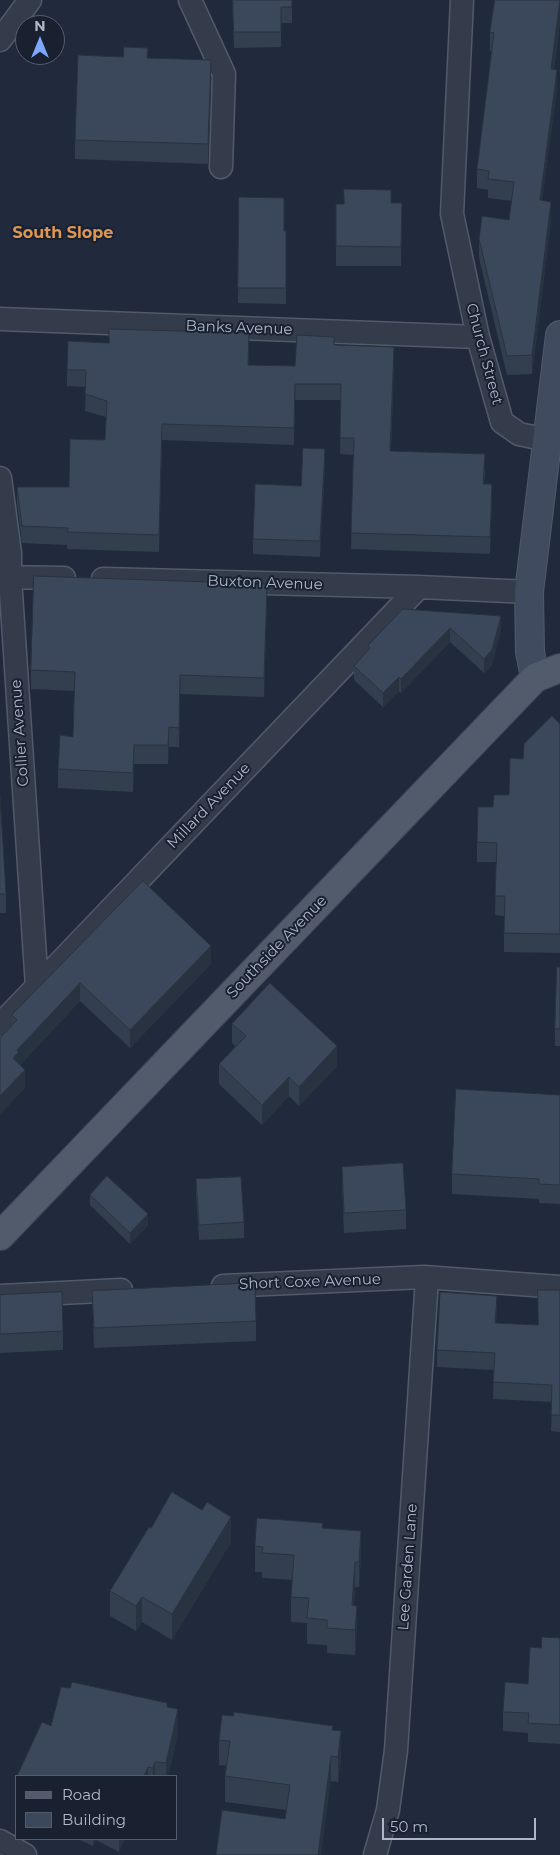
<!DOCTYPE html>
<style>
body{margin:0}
#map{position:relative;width:560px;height:1855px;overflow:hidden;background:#202a3c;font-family:Montserrat,sans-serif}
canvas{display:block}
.legend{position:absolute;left:15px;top:1775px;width:162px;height:65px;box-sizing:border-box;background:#192131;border:1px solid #555d6d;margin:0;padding:6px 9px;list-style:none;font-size:15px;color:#aeb7c8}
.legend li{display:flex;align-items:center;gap:10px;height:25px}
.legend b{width:25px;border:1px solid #555d6d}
.north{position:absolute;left:15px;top:15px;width:50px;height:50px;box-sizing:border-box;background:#192131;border:1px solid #555d6d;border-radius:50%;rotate:0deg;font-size:14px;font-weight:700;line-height:20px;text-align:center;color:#aeb7c8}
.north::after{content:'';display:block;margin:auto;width:18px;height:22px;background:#7da8ff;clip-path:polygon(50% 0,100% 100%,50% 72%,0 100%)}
.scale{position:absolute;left:382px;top:1818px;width:154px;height:22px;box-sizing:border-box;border:2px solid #aeb7c8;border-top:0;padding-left:6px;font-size:15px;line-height:18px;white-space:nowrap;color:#aeb7c8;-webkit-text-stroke:4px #192131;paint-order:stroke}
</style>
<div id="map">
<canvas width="560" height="1855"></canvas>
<ul class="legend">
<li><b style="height:6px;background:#515b6c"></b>Road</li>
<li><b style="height:14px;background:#3b485b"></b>Building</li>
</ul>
<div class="north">N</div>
<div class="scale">50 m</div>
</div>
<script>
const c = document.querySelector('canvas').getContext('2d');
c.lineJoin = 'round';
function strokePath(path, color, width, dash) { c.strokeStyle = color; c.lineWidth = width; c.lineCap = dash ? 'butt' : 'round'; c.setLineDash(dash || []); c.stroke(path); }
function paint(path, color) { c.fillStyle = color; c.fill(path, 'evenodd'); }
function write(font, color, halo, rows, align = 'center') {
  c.font = font + ' Montserrat,sans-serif'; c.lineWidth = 4; c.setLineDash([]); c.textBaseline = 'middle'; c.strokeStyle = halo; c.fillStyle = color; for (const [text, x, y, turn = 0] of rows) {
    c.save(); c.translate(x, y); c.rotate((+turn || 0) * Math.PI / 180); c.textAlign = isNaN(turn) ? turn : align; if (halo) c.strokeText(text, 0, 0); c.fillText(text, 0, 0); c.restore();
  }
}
const minor = new Path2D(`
 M190,0L224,74L221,167
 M462,0L452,214L478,337L502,422L519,434L547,440
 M0,40L30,0
 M0,319L478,337
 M0,478L10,553V577L37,987
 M0,577L64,578
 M103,579L419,587L529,592
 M0,1025L419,587
 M223,1286L424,1277L560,1287
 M0,1296L121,1290
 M0,1841L25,1855
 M375,1855L388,1810L396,1750L427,1278`);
const secondary = new Path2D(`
 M535,678L530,652L529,592L560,335`);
const primary = new Path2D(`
 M0,1236L535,678L560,668`);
const wall = new Path2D(`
 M232,0H292V23H281V47L234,48Z
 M560,0V23L554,70L557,89L542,200L551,221L532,374L507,375L479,258V239L509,220L512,201L488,198V190L477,188V169L492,51H490V32Z
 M148,58L211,80L208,164L75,159V140Z
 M239,197L284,231H286V304L238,303Z
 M402,203L401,266H336V204Z
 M334,345L394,364L391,451L485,470L484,484L492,501L490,554L351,549L353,455L340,454L341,400H295L294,445L162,440L159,552L67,549V545L22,543L17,503V487H69L105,440L106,417L85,411L86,387L67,386V370L249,350L248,365L295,366Z
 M325,465L320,557L253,554V539L301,486Z
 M267,603L264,697L180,694L179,747H169L168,764H134L133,792L58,788V769L73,737L74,691L31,689V670Z
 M403,609L501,630L492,665L484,673L450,642L401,693L399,691L383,707L354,680V666L368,651V646Z
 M560,724V953L504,952V916L495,915L496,862H477V842L493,807L509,795L523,759Z
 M0,796L6,894V913H0Z
 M143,881L211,964L130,1048L80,1001L20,1065L25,1088L0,1114L12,1025V1015Z
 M560,967V1046H555V1029Z
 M232,1024L337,1066L299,1106L289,1096L262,1125L219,1084V1064L236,1047L232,1043Z
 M560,1095V1204L539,1203V1199L452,1194V1174Z
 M342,1167L406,1210V1229L344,1233L342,1186Z
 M196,1179L244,1222V1238L199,1240L196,1195Z
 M90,1195L148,1225L130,1244L90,1205Z
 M560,1290V1432L551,1431L552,1402L493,1399L494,1370L437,1367V1350L497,1312L496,1323L538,1325Z
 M92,1291L256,1321V1341L94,1348Z
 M0,1295L63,1331V1350L0,1353Z
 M151,1528L231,1542L172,1640L142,1622L136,1631L110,1616V1591Z
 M323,1528L361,1557L359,1587H355L354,1605L357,1631L355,1655L327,1653V1645L307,1644V1623L291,1622V1597L292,1580L262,1578V1572H255V1546Z
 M560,1638V1744L528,1742V1733L503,1731V1712L528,1684L541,1648Z
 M167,1707L178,1734L168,1776H17L51,1726Z
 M333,1730L341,1757L338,1782L331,1781L285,1819L286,1810L225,1802V1776L227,1766L219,1765V1740Z
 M78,1839H125L119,1852L96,1840L93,1846Z`);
const shadedWall = new Path2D(`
 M560,4V23L551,88V69Z
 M211,60V80L208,164V144Z
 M557,70V89L540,219V200Z
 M551,202V221L532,374V355Z
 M394,347V364L390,467V451Z
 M162,424V440L159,552V535Z
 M325,449V465L320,557V541Z
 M492,484V501L490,554V537Z
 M267,584V603L264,697V678Z
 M501,616V630L492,665L484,673V659Z
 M450,628V642L401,693V679Z
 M399,677V691L383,707V693Z
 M169,727V747L168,764V745Z
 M134,745V764L133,792V773Z
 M211,946V964L130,1048V1030Z
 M80,983V1001L19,1066L13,1058L17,1050Z
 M337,1046V1066L299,1106V1087Z
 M25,1070V1088L0,1114V1096Z
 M289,1077V1096L262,1125V1105Z
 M148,1214V1225L130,1244V1233Z
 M497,1296V1312L495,1340V1323Z
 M231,1517V1542L172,1640V1614Z
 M361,1531V1557L359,1587V1562Z
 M355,1562V1587L352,1630V1605Z
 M142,1597V1622L136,1631V1606Z
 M357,1606V1631L355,1655V1630Z
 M178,1709V1734L168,1776H166V1763Z
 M341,1731V1757L338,1782V1757Z
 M331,1756V1781L321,1855H318Z
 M155,1762V1776H153V1768Z
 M148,1767V1776H144Z
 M93,1839H96L93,1846Z
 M119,1839H125L119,1852Z`);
const building = new Path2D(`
 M233,0H292V7H281V32H234Z
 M495,0H560L551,69L557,70L540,200L551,202L532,355L507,356L479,239L482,216L509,220L514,182L488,179L489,171L477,169L494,33L490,32Z
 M124,47L148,48L147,58L211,60L208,144L75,140L78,55L123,57Z
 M344,189L391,190V203H402L401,247L336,246V204H344Z
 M239,197L284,198V231H286V288H238Z
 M109,329L249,333L248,365L295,366L297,335L334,337V345L394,347L390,451L485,454L483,484H492L490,537L351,533L354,438H340L341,384H295L294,428L162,424L159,535L67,532L68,528L22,526L17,487H69L70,439L105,440L107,401L85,394L86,370H67L68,341L109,343Z
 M303,448L325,449L320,541L253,539L255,484L301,486Z
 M34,576L267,584L264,678L180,675L179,728L169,727L168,745H134L133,773L58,769L60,735L73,737L75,672L31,670Z
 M403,609L501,616L492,650L484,659L450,628L401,679L399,677L383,693L354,666L370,648L368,646Z
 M552,716L560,724V934L504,933L505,896H495L497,843L477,842L478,807H493L494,795H509L510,758L523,759L524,744Z
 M0,796L6,894H0Z
 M143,881L211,946L130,1030L80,983L17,1050L19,1052L13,1058L25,1070L0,1096V1038L17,1020L12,1015Z
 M557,967H560V1029H555Z
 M270,983L337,1046L299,1087L289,1077L262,1105L219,1064L246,1036L232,1024Z
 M456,1089L560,1095V1185L539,1184V1179L452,1174Z
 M403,1163L406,1210L344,1213L342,1167Z
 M107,1176L148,1214L130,1233L90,1195Z
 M241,1177L244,1222L199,1225L196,1179Z
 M255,1283L256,1321L94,1328L92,1291Z
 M538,1290H560V1415H551L552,1385L493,1382L495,1353L437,1350L440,1292L497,1296L495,1323L538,1325Z
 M62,1292L63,1331L0,1334V1295Z
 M172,1492L202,1510L207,1502L231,1517L172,1614L142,1597L136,1606L110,1591L149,1527L151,1528Z
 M257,1518L323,1523L322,1528L361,1531L359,1562H355L352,1605L357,1606L355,1630L327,1628V1620L307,1618L309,1598L291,1597L294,1555L262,1553L263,1547L255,1546Z
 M542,1637L560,1638V1725L528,1723L529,1713L503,1712L505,1682L528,1684L530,1647L541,1648Z
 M72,1682L167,1703V1707L178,1709L166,1763L155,1762L153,1768L148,1767L144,1776H17L42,1722L51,1726L61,1687L70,1688Z
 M234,1712L333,1726L332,1730L341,1731L338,1757L331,1756L318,1855H216L222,1810L285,1819L290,1785L225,1776L230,1741L219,1740L222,1715L233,1716Z
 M0,1851L7,1855H0Z`);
const streetNames = [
 ["Banks Avenue",239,328,2],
 ["Church Street",484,354,75],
 ["Buxton Avenue",265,583,2],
 ["Collier Avenue",20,733,-94],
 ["Millard Avenue",209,806,-46],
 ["Southside Avenue",277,947,-46],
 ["Short Coxe Avenue",310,1282,-2],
 ["Lee Garden Lane",408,1567,-86]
];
const neighbourhoodNames = [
 ["South Slope",63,233]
];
strokePath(minor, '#515a6a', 25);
strokePath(secondary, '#515a6a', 30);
strokePath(primary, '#3d4555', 30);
strokePath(minor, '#343c4c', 22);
strokePath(secondary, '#414b5f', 28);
strokePath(primary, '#515b6c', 28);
paint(wall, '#333e4e');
paint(shadedWall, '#293240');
paint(building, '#3b485b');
strokePath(building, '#293240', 1);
write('15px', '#aeb7c8', '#192131', streetNames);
write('bold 16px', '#dd9754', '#192131', neighbourhoodNames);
</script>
